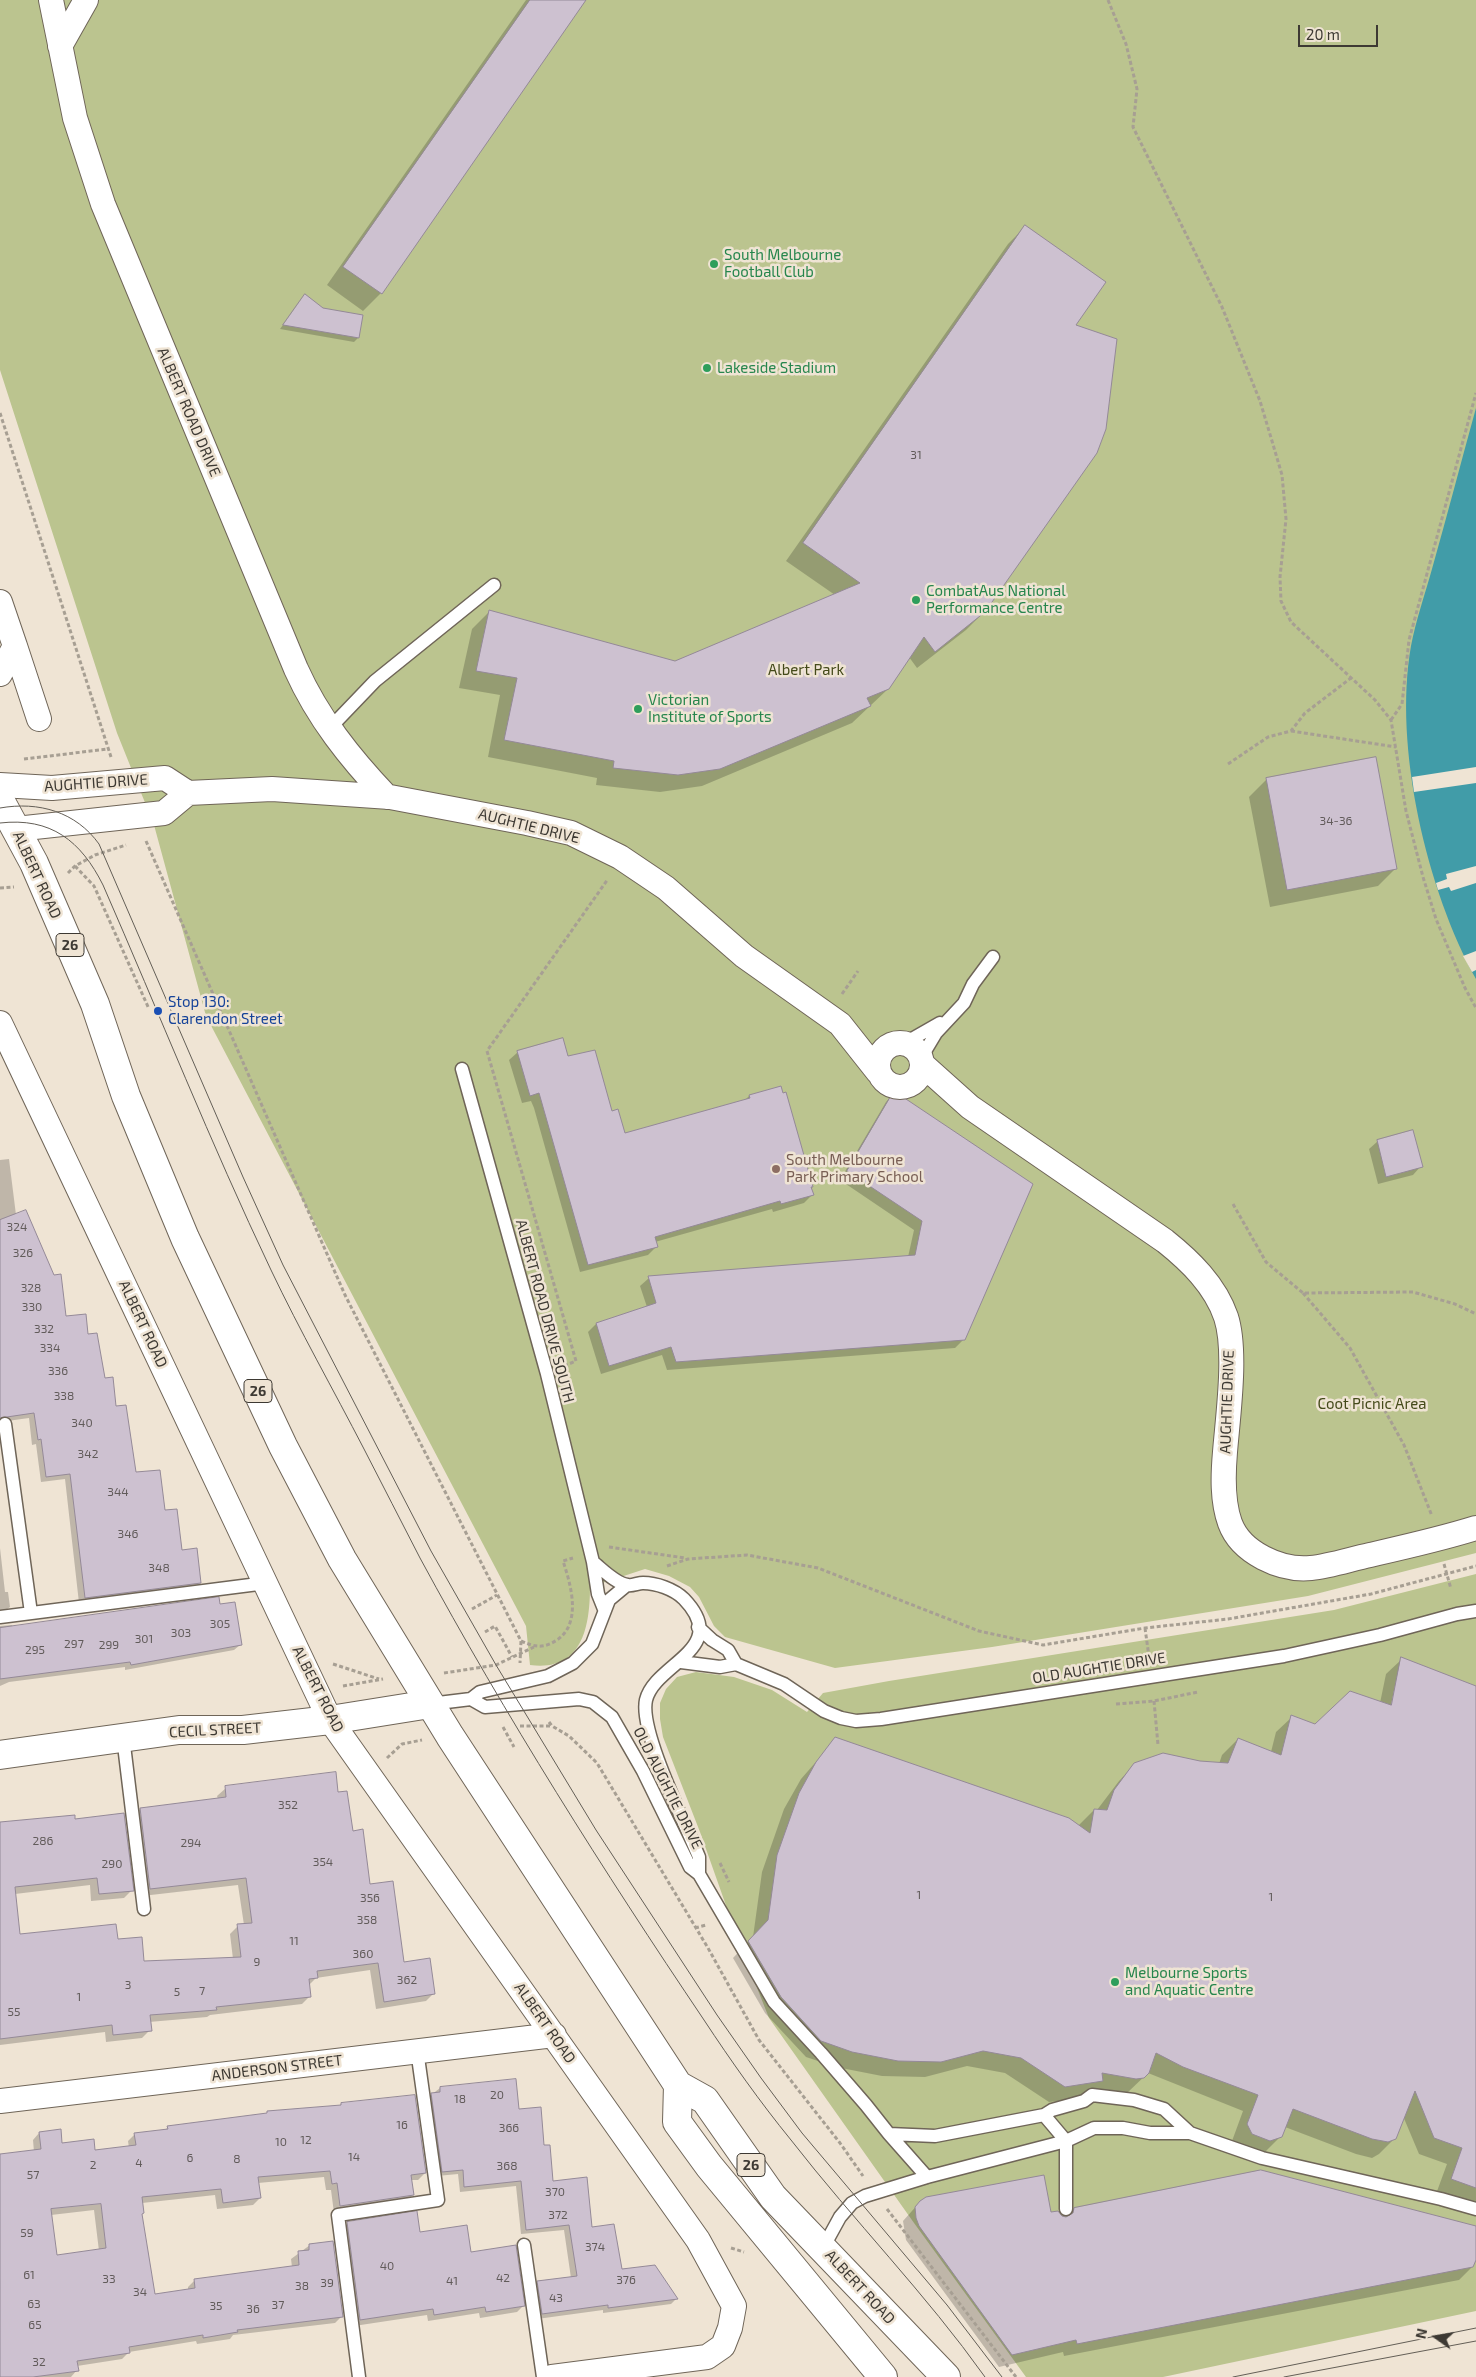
<!DOCTYPE html>
<style>
body{margin:0}
#map{position:relative;width:1476px;height:2377px;overflow:hidden;background:#efe4d4;font-family:"Exo 2",sans-serif}
canvas{display:block}
.north{position:absolute;left:1411px;top:2312px;width:50px;height:50px;-webkit-text-stroke:4px #efe4d4;paint-order:stroke;rotate:283deg;font-size:14px;font-weight:700;line-height:20px;text-align:center;color:#3d3933}
.north::after{content:'';display:block;margin:auto;width:18px;height:22px;background:#3d3933;clip-path:polygon(50% 0,100% 100%,50% 72%,0 100%)}
.scale{position:absolute;left:1298px;top:25px;width:80px;height:22px;box-sizing:border-box;border:2px solid #3d3933;border-top:0;padding-left:6px;font-size:15px;line-height:18px;white-space:nowrap;color:#3d3933;-webkit-text-stroke:4px #efe4d4;paint-order:stroke}
</style>
<div id="map">
<canvas width="1476" height="2377"></canvas>
<div class="north">N</div>
<div class="scale">20 m</div>
</div>
<script>
const c = document.querySelector('canvas').getContext('2d');
c.lineJoin = 'round';
function paint(path, color) { c.fillStyle = color; c.fill(path, 'evenodd'); }
function strokePath(path, color, width, dash) { c.strokeStyle = color; c.lineWidth = width; c.lineCap = dash ? 'butt' : 'round'; c.setLineDash(dash || []); c.stroke(path); }
function write(font, color, halo, rows, align = 'center') {
  c.font = font + ' "Exo 2",sans-serif'; c.lineWidth = 5; c.setLineDash([]); c.textBaseline = 'middle'; c.strokeStyle = halo; c.fillStyle = color; for (const [text, x, y, turn = 0] of rows) {
    c.save(); c.translate(x, y); c.rotate((+turn || 0) * Math.PI / 180); c.textAlign = isNaN(turn) ? turn : align; if (halo) c.strokeText(text, 0, 0); c.fillText(text, 0, 0); c.restore();
  }
}
const green = new Path2D(`
 M0,0H1476V1553L1308,1596L992,1647L835,1668L725,1637L714,1626L699,1597L690,1587L669,1576L645,1569L590,1587C590,1627 582,1672 530,1665L526,1626L206,1016L154,825L117,733L0,370Z
 M1476,1574V2311L1163,2377H1026L914,2223L769,2018L740,1945L700,1832L663,1737L660,1719V1703L666,1689L677,1677L696,1672L734,1677L772,1690L807,1712L823,1693L889,1681L1334,1610Z`);
const water = new Path2D(`
 M1476,408V979C1427,890 1393,747 1411,646C1416,620 1425,594 1432,569C1447,516 1461,462 1476,408Z`);
const pier = new Path2D(`
 M1476,767V783L1414,792L1412,777Z
 M1476,866V883L1451,891L1449,887L1438,890L1436,883L1447,879L1446,874Z
 M1476,951V970L1472,972L1463,956Z`);
const shadow = new Path2D(`
 M526,0H585L381,293L363,311L327,285Z
 M1025,227L1074,326L984,612L966,630L917,668L909,657L888,689L852,723L702,786L660,792L596,785L597,778L488,757L500,695L459,688L472,629L489,612L675,663L835,595L786,561L1008,244Z
 M301,300L358,338L354,342L280,329Z
 M1267,779L1395,869L1378,886L1270,907L1249,797Z
 M518,1052L567,1057L611,1112L624,1135L744,1101L749,1096L780,1088L812,1186V1195L804,1203L773,1212L772,1209L655,1242L656,1247L648,1255L580,1272L534,1108L531,1101L522,1103L509,1060Z
 M894,1093L964,1339L955,1348L667,1370L662,1355L601,1374L588,1332L596,1324L647,1307L640,1286L649,1278L908,1257L914,1230L840,1180L886,1102Z
 M1378,1141L1421,1166L1413,1175L1378,1184L1369,1149Z
 M9,1159L16,1215L65,1318L87,1335L115,1408L135,1474L164,1512L181,1552L200,1583L194,1588L79,1603L65,1479L41,1482L36,1444L32,1445L29,1418L0,1422V1160Z
 M0,1548L5,1592H8L10,1607L0,1614Z
 M219,1605L240,1645L234,1650L125,1670V1667L9,1682L0,1686V1626L12,1625L13,1627Z
 M1402,1659L1476,1687V2209L1436,2194L1447,2164L1419,2154L1403,2116L1395,2138L1379,2154L1372,2158L1356,2154L1285,2127L1281,2136L1265,2152L1254,2156L1237,2150L1232,2141L1243,2111L1148,2073L1127,2093L1049,2102L1005,2073L967,2066L925,2077L882,2076L836,2067L806,2057L765,2013L733,1958L753,1937L762,1872L784,1809L801,1779L836,1739L1078,1826L1094,1810H1097L1119,1781L1135,1764H1219L1222,1755L1238,1739L1271,1752L1276,1732L1292,1717L1315,1725L1380,1703L1386,1674Z
 M226,1788L337,1794L369,1885L402,1964L434,1993L426,2001L376,2009L370,1970L316,1978L308,1986L310,1996L302,2004L210,2015L207,2017L149,2022L150,2030L142,2038L106,2042L105,2032L0,2045V1823L74,1820L132,1890L124,1898L91,1901L90,1885L15,1894L19,1936L117,1941L143,1962L233,1959L230,1934L238,1926L244,1925L238,1885L142,1896L132,1817L140,1809L218,1799L217,1796Z
 M440,2088L517,2110L543,2147L552,2182L590,2229L620,2271L655,2266L676,2299L671,2304L603,2313V2310L537,2319L533,2288L538,2282L571,2278L564,2230L521,2234L516,2186L460,2192L458,2174L437,2176L426,2099Z
 M341,2104L425,2173L418,2180H411L413,2195L406,2202L334,2213L331,2190H326L324,2177L258,2183L260,2198L253,2205L217,2209L215,2195L142,2203L141,2215L154,2296L188,2290V2287L195,2280L292,2267L291,2259L310,2245L342,2316L335,2323L233,2335L230,2339L197,2344L196,2341L129,2352L122,2359L77,2366V2370L71,2377H0V2155L34,2152L33,2140L39,2133L61,2144L94,2152L129,2148L128,2141L135,2134L164,2131L168,2127L266,2114L268,2112L339,2106ZM94,2210L99,2251L55,2257L51,2215Z
 M920,2202L1050,2214L1058,2212L1065,2218L1075,2209L1476,2228V2256L1472,2267L1459,2280L1064,2356L1063,2352L999,2367L906,2240L903,2221Z
 M348,2223L419,2233L470,2254L523,2306L517,2312L480,2318L479,2313L428,2321L427,2315L354,2326L341,2230Z`);
const building = new Path2D(`
 M530,0H586L382,294L343,267Z
 M1025,225L1106,282L1076,325L1117,339L1106,429L1097,453L985,612L935,652L924,637L889,689L867,698L871,706L720,769L678,775L613,768L614,761L504,740L517,678L476,671L489,610L675,661L860,583L803,543Z
 M305,294L323,308L363,315L359,338L283,325Z
 M1376,757L1397,869L1287,890L1266,778Z
 M563,1038L568,1056L595,1050L612,1111L618,1109L625,1133L750,1098L749,1095L781,1086L783,1093L786,1092L813,1187H811L814,1195L781,1204L780,1201L655,1237L658,1247L588,1265L541,1100L539,1093L530,1096L517,1051Z
 M894,1091L1033,1184L965,1340L676,1362L671,1347L609,1366L596,1323L656,1303L648,1276L915,1255L922,1221L847,1171Z
 M1413,1130L1423,1167L1386,1177L1377,1140Z
 M26,1210L54,1275L61,1274L66,1316L86,1314L88,1334L97,1333L105,1378L113,1377L116,1406L126,1405L136,1472L160,1470L165,1510L177,1509L182,1550L197,1548L201,1583L85,1598L70,1474L46,1477L41,1439L38,1440L34,1413L0,1418V1220Z
 M219,1597L220,1604L235,1602L242,1645L131,1665L130,1662L0,1679V1628Z
 M1401,1657L1476,1686V2188L1451,2179L1462,2148L1434,2138L1415,2091L1396,2139L1388,2142L1372,2139L1293,2109L1282,2137L1270,2141L1252,2134L1247,2124L1258,2095L1183,2067L1156,2053L1149,2073L1144,2078L1136,2079L1102,2073L1103,2081L1065,2087L1021,2058L983,2051L941,2062L898,2061L852,2052L821,2041L781,1997L748,1941L768,1920L777,1855L799,1793L816,1762L835,1737L1069,1818L1090,1833L1094,1809L1107,1810L1114,1790L1134,1763L1163,1753L1200,1761L1228,1763L1238,1738L1281,1755L1291,1715L1315,1724L1350,1691L1391,1705Z
 M336,1772L338,1792L347,1791L353,1831L363,1829L370,1884L393,1881L404,1962L430,1958L435,1994L384,2002L378,1963L317,1971L318,1978L309,1979L311,1997L216,2007L217,2010L150,2015L152,2031L113,2035L112,2025L0,2039V1822L75,1815V1819L124,1813L134,1891L99,1894L97,1878L15,1887L20,1934L116,1924L118,1939L142,1937L144,1961L241,1957L237,1924L252,1923L246,1878L150,1889L140,1808L226,1797L225,1786Z
 M516,2079L519,2109L541,2107L544,2145H550L553,2181L587,2177L592,2227L614,2224L622,2269L655,2265L678,2299L608,2308V2305L542,2314L537,2281L577,2276L569,2225L526,2230L521,2181L464,2187L463,2170L442,2172L431,2093L440,2092V2087Z
 M415,2095L426,2173L411,2175L414,2195L340,2206L337,2183L332,2184L330,2171L258,2177L261,2198L223,2203L221,2189L142,2197L144,2213L142,2214L155,2294L195,2288L194,2279L299,2265L298,2251L309,2250V2244L333,2241L343,2317L237,2330L238,2332L203,2338V2335L129,2347L130,2353L77,2361L79,2371L33,2377H0V2154L41,2149L39,2132L61,2129L62,2143L94,2139L95,2150L136,2145L134,2133L168,2129L167,2126L267,2113V2111L341,2105V2103ZM101,2204L106,2248L57,2255L51,2209Z
 M1261,2170L1476,2226V2260L1473,2267L1077,2344L1076,2340L1012,2355L919,2226L916,2218L915,2207L920,2201L926,2197L1044,2175L1051,2212L1058,2211L1062,2216L1066,2217L1073,2213L1074,2208Z
 M417,2211L420,2232L467,2225L471,2252L516,2245L525,2306L486,2312L485,2307L434,2315L433,2309L360,2320L347,2222Z`);
const path = new Path2D(`
 M1108,0L1126,44L1137,89L1133,127L1222,307L1260,401L1272,441L1282,475L1286,519L1280,577L1281,601L1291,622L1375,700L1391,720L1406,811L1423,877L1436,919L1465,988L1476,1008
 M0,413L111,757
 M1391,720L1402,704L1409,640L1476,393
 M1291,731L1396,747
 M24,759L108,749
 M1228,764L1268,737L1291,731L1305,713L1351,678
 M146,841L345,1295L521,1641L520,1663
 M75,866L94,886L149,1009
 M68,873L75,866L95,855L126,845
 M0,888L14,887
 M842,994L858,971
 M1233,1204L1266,1262L1303,1293L1413,1292L1455,1304L1476,1314
 M1303,1293L1350,1348L1404,1445L1432,1516
 M564,1366L576,1361L487,1051L608,879
 M609,1547L685,1558
 M1444,1564L1451,1589
 M667,1566L688,1559L747,1555L818,1568L979,1631L1043,1645L1145,1628L1228,1619L1371,1594L1476,1566
 M472,1609L497,1595
 M1145,1628L1149,1657
 M485,1632L495,1626L512,1657
 M521,1641C535,1647 543,1649 557,1640C582,1623 571,1585 563,1561L573,1558
 M333,1664L379,1679
 M444,1673L496,1665L534,1647
 M343,1686L383,1679
 M1154,1701L1158,1745
 M1116,1704L1154,1701L1198,1692
 M549,1722L552,1726L569,1736L597,1763L708,1948L759,2040L840,2143L863,2176
 M520,1726H551
 M503,1727L514,1747
 M387,1758L402,1744L422,1740
 M720,1863L729,1882
 M695,1928L706,1925
 M887,2209L1016,2377
 M731,2248L744,2252`);
const service = new Path2D(`
 M329,729L375,681L494,585
 M905,1043L940,1023
 M921,1058L936,1033L964,1003L973,984L993,957
 M462,1069L547,1374L593,1562L598,1594L604,1609
 M5,1424L31,1613
 M593,1562C602,1569 616,1584 628,1585C632,1586 638,1583 643,1583C656,1583 674,1589 684,1599C732,1649 655,1663 646,1700C639,1731 685,1823 699,1857V1874
 M0,1617L266,1583
 M698,1627L712,1640L728,1650L736,1664
 M681,1662L720,1667L736,1664L784,1684L824,1711L841,1718L856,1721L881,1719L1284,1656L1380,1635L1457,1614L1476,1611
 M471,1699L485,1707L579,1699L593,1702L612,1717L643,1771L690,1867L699,1874L774,2002L821,2053L866,2105L889,2134L927,2177
 M430,1704L471,1699L480,1692L548,1676L573,1663L592,1644L609,1600L627,1585
 M123,1737L144,1909
 M1044,2115L1066,2141V2209
 M889,2134L935,2136L1044,2115L1052,2110L1084,2101L1092,2095L1134,2100L1164,2109L1190,2133
 M524,2245L543,2377
 M823,2248L840,2217L852,2203L865,2196L927,2177L1066,2141L1094,2128H1123L1150,2133H1190L1262,2158L1441,2199L1476,2209
 M359,2377L338,2215L438,2200L417,2050`);
const minor = new Path2D(`
 M51,0L75,118L103,204L296,669C318,718 350,758 387,797
 M60,46L86,0
 M0,602L15,646L0,674
 M15,646L39,719
 M0,785L52,788L165,778L188,793
 M16,829L164,813L188,793L272,789L390,797L527,823L571,833L620,857L666,888L744,956L840,1024L878,1072
 M0,1023L330,1720L698,2240L734,2306L730,2328L723,2346L707,2357L552,2377
 M878 1065a22 22 0 1 1 44 0a22 22 0 1 1-44 0Z
 M922,1064L970,1107L1165,1241C1190,1261 1215,1285 1226,1317C1237,1351 1228,1415 1225,1452C1223,1475 1222,1501 1230,1523C1241,1553 1281,1571 1311,1568C1330,1566 1351,1559 1370,1555C1405,1547 1441,1539 1476,1528
 M0,2101L554,2035`);
const tertiary = new Path2D(`
 M0,1755L179,1730H243L330,1720L430,1704`);
const primary = new Path2D(`
 M0,800L34,863L95,1004L126,1096L185,1238L283,1446L342,1559L450,1736L678,2085L705,2100L773,2197L946,2377
 M678,2085L677,2122L709,2166L883,2377`);
const tram = new Path2D(`
 M0,808C39,801 76,812 99,844L243,1177L283,1265L431,1551L496,1665L596,1830L717,2015L761,2078L802,2133L947,2305L1002,2377
 M0,823C51,817 81,841 103,885C159,1013 211,1144 271,1270C300,1331 333,1389 364,1449C383,1485 401,1522 420,1558C506,1717 603,1870 704,2020C731,2061 760,2102 791,2140C854,2221 926,2294 985,2377
 M1233,2377L1476,2328
 M1284,2377L1476,2341`);
const markers = [
 [714,264,5,"#2e9e5b"],
 [707,368,5,"#2e9e5b"],
 [916,600,5,"#2e9e5b"],
 [638,709,5,"#2e9e5b"],
 [158,1011,5,"#1a4fb4"],
 [776,1169,5,"#8d6e63"],
 [1115,1982,5,"#2e9e5b"]
];
const numberNames = [
 ["31",916,455],
 ["34-36",1336,821],
 ["324",17,1227],
 ["326",23,1253],
 ["328",31,1288],
 ["330",32,1307],
 ["332",44,1329],
 ["334",50,1348],
 ["336",58,1371],
 ["338",64,1396],
 ["340",82,1423],
 ["342",88,1454],
 ["344",118,1492],
 ["346",128,1534],
 ["348",159,1568],
 ["305",220,1624],
 ["303",181,1633],
 ["301",144,1639],
 ["297",74,1644],
 ["299",109,1645],
 ["295",35,1650],
 ["352",288,1805],
 ["286",43,1841],
 ["294",191,1843],
 ["354",323,1862],
 ["290",112,1864],
 ["1",919,1895],
 ["1",1271,1897],
 ["356",370,1898],
 ["358",367,1920],
 ["11",294,1941],
 ["360",363,1954],
 ["9",257,1962],
 ["362",407,1980],
 ["3",128,1985],
 ["7",202,1991],
 ["5",177,1992],
 ["1",79,1997],
 ["55",14,2012],
 ["20",497,2095],
 ["18",460,2099],
 ["16",402,2125],
 ["366",509,2128],
 ["12",306,2140],
 ["10",281,2142],
 ["14",354,2157],
 ["6",190,2158],
 ["8",237,2159],
 ["4",139,2163],
 ["2",93,2165],
 ["368",507,2166],
 ["57",33,2175],
 ["370",555,2192],
 ["372",558,2215],
 ["59",27,2233],
 ["374",595,2247],
 ["40",387,2266],
 ["61",29,2275],
 ["42",503,2278],
 ["33",109,2279],
 ["376",626,2280],
 ["41",452,2281],
 ["39",327,2283],
 ["38",302,2286],
 ["34",140,2292],
 ["43",556,2298],
 ["63",34,2304],
 ["37",278,2305],
 ["35",216,2306],
 ["36",253,2309],
 ["65",35,2325],
 ["32",39,2362]
];
const shields = [
 [70,945,28],
 [258,1391,28],
 [751,2165,28]
];
const shieldNames = [
 ["26",70,945],
 ["26",258,1391],
 ["26",751,2165]
];
const leisureNames = [
 ["South Melbourne",724,255],
 ["Football Club",724,272],
 ["Lakeside Stadium",717,368],
 ["CombatAus National",926,591],
 ["Performance Centre",926,608],
 ["Victorian",648,700],
 ["Institute of Sports",648,717],
 ["Melbourne Sports",1125,1973],
 ["and Aquatic Centre",1125,1990]
];
const streetNames = [
 ["ALBERT ROAD DRIVE",189,412,67],
 ["AUGHTIE DRIVE",96,783,-4],
 ["AUGHTIE DRIVE",529,826,14],
 ["ALBERT ROAD",37,875,65],
 ["ALBERT ROAD DRIVE SOUTH",545,1311,75],
 ["ALBERT ROAD",143,1324,65],
 ["AUGHTIE DRIVE",1227,1402,-88],
 ["OLD AUGHTIE DRIVE",1099,1668,-9],
 ["ALBERT ROAD",318,1689,63],
 ["CECIL STREET",215,1730,-3],
 ["OLD AUGHTIE DRIVE",668,1788,63],
 ["ALBERT ROAD",545,2023,55],
 ["ANDERSON STREET",277,2068,-7],
 ["ALBERT ROAD",860,2287,47]
];
const parkNames = [
 ["Albert Park",806,670],
 ["Coot Picnic Area",1372,1404]
];
const transitNames = [
 ["Stop 130:",168,1002],
 ["Clarendon Street",168,1019]
];
const educationNames = [
 ["South Melbourne",786,1160],
 ["Park Primary School",786,1177]
];
paint(green, '#bbc48f');
paint(water, '#419ca8');
paint(pier, '#efe4d4');
paint(shadow, '#0003');
paint(building, '#cdc1d0');
strokePath(building, '#948997', 1);
strokePath(service, '#6f6558', 15);
strokePath(minor, '#6f6558', 26);
strokePath(tertiary, '#6f6558', 30);
strokePath(primary, '#6f6558', 30);
strokePath(path, '#a79f93', 3, [4, 2.5]);
strokePath(service, '#fff', 12);
strokePath(minor, '#fff', 24);
strokePath(tertiary, '#fff', 28);
strokePath(primary, '#fff', 28);
strokePath(tram, '#635e56', 1);
for (const [x, y, r, color] of markers) { const dot = new Path2D(); dot.arc(x, y, r, 0, 2 * Math.PI); c.fillStyle = color; c.fill(dot); strokePath(dot, '#efe4d4', 2); }
write('12px', '#615b5a', null, numberNames);
for (const [x, y, w] of shields) { const box = new Path2D(); box.roundRect(x - w / 2, y - 11.5, w, 23, 4); c.fillStyle = '#efe4d4'; c.fill(box); strokePath(box, '#3d3933', 1); }
write('bold 14px', '#3d3933', null, shieldNames);
write('15px', '#27864d', '#efe4d4', leisureNames, 'left');
write('15px', '#3d3933', '#efe4d4', streetNames);
write('15px', '#444a1a', '#efe4d4', parkNames);
write('15px', '#164399', '#efe4d4', transitNames, 'left');
write('15px', '#785e54', '#efe4d4', educationNames, 'left');
</script>
